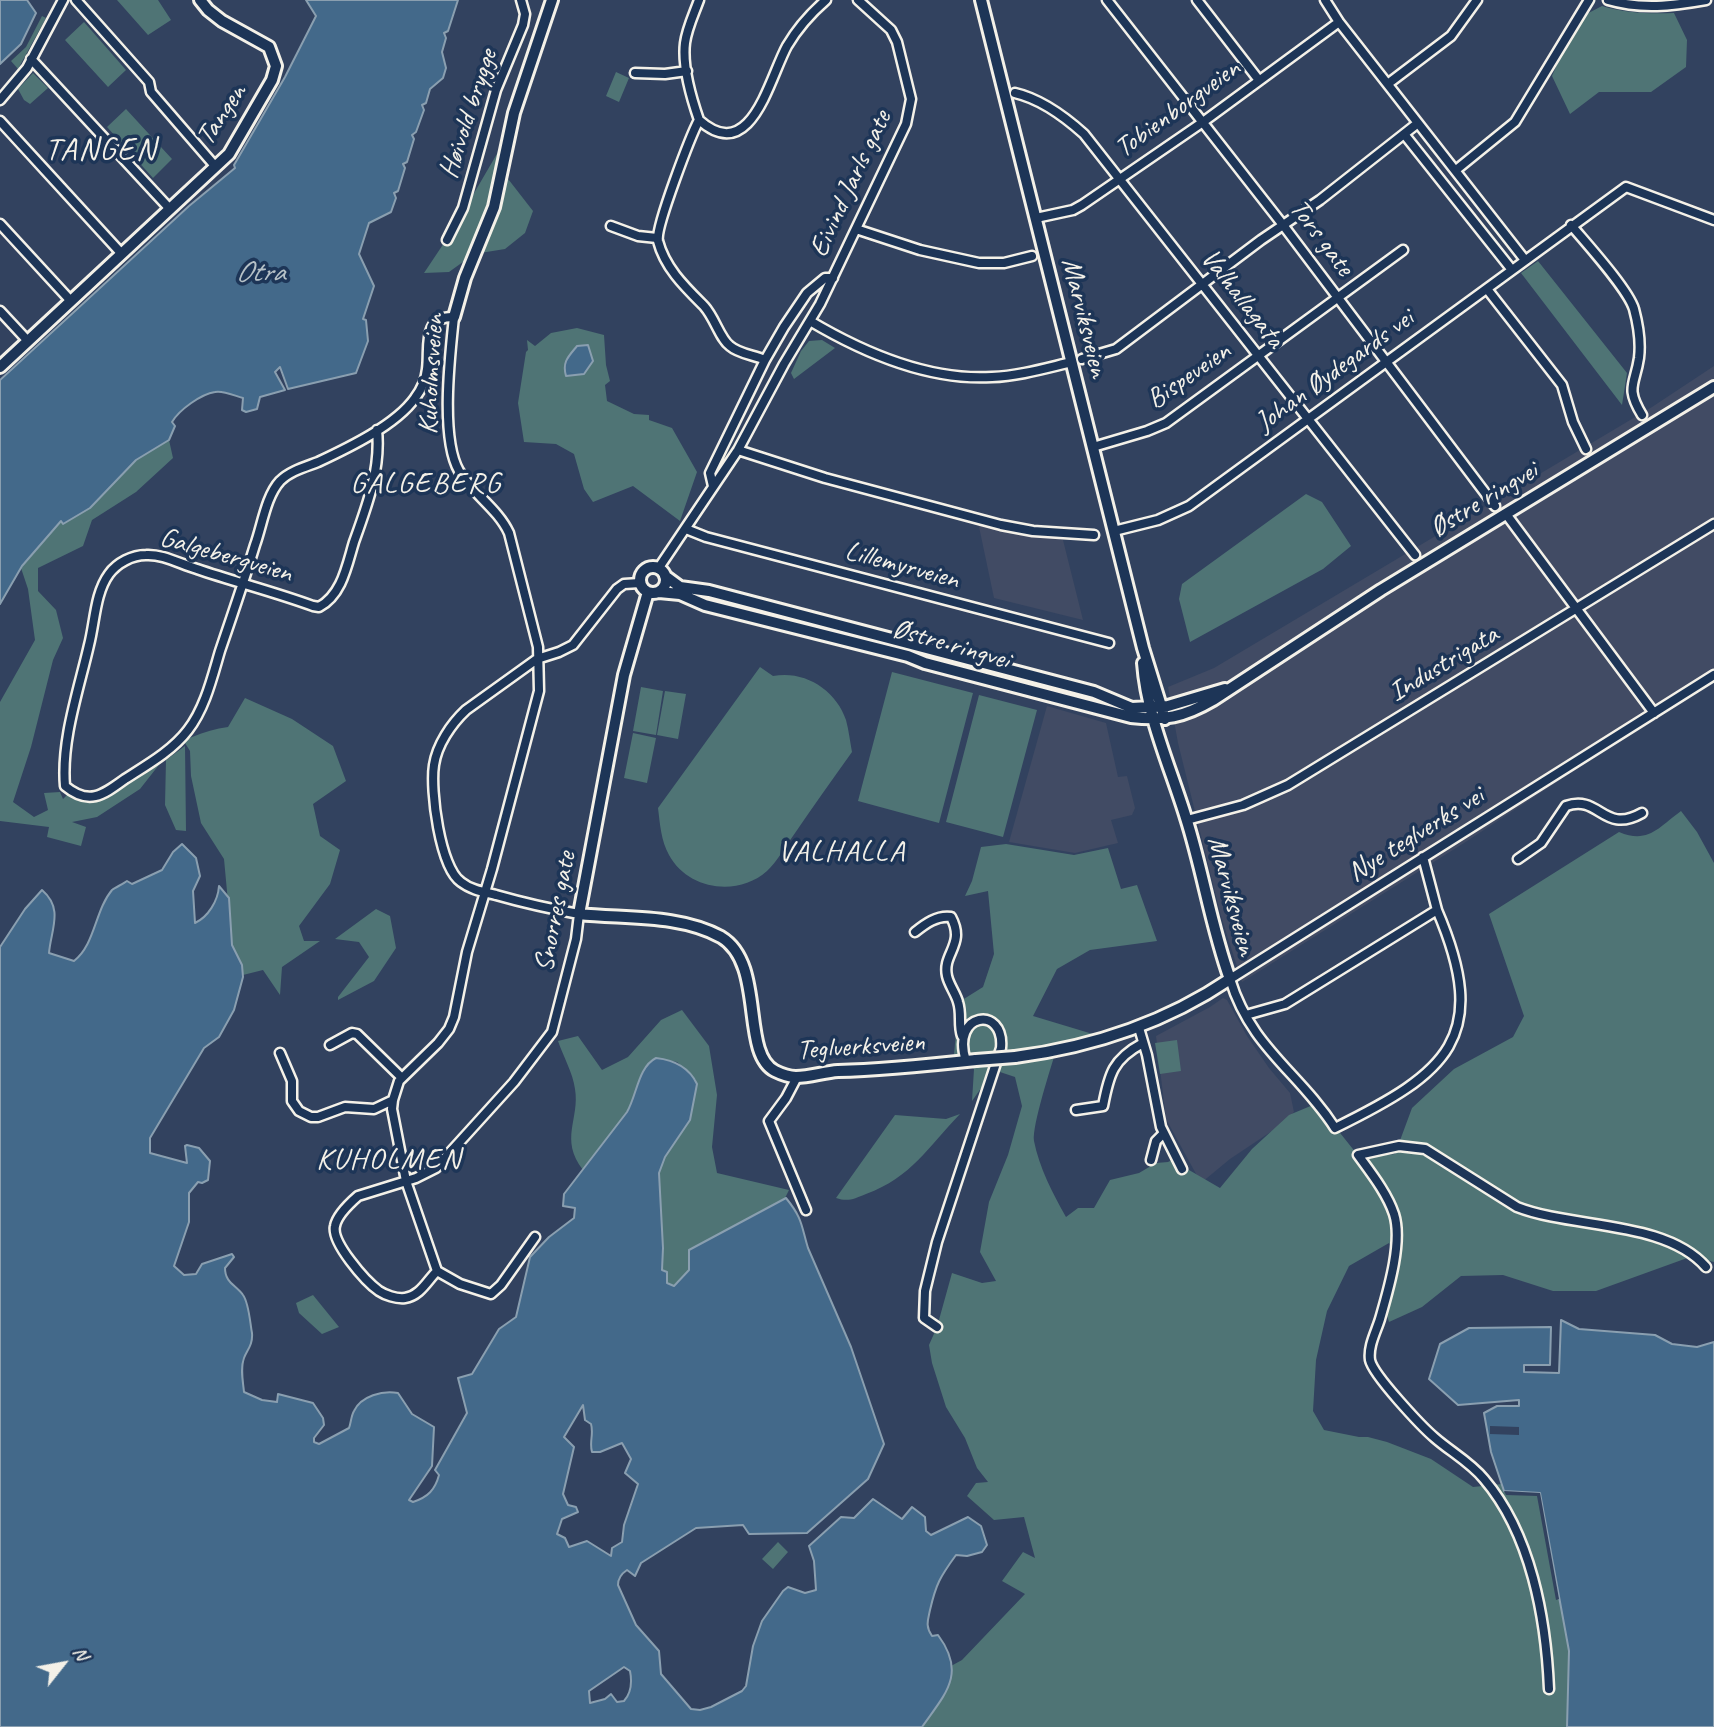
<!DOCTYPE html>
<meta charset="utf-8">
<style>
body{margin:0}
#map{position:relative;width:1714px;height:1727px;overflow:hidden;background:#32425f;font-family:Caveat,sans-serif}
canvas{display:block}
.north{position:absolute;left:28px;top:1629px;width:70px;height:70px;-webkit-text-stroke:5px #1d3557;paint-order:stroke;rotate:59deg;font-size:19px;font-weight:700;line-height:28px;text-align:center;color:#f4f1e8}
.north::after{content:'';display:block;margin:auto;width:24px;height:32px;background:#f4f1e8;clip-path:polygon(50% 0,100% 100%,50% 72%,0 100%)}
</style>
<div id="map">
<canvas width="1714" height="1727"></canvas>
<div class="north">N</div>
</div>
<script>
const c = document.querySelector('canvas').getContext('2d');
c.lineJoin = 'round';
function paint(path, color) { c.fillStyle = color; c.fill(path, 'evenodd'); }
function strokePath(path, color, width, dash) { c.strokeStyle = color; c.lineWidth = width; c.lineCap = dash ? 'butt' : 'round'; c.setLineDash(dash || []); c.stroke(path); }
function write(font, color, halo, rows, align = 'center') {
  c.font = font + ' Caveat,sans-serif'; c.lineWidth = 7; c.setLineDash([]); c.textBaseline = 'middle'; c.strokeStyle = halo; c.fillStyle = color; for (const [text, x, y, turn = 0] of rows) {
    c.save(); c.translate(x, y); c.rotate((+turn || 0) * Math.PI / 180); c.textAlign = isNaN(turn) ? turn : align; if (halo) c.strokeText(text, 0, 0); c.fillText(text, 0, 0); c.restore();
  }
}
const built = new Path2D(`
 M1714,366V679L1464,843L1242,982L1221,916L1178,743L1168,687L1214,668L1652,407Z
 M978,522L1063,540L1083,620L994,598Z
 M1047,706L1106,723L1118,777L1127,776L1135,808L1132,815L1111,820L1118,843L1075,853L1009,842Z
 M1223,998L1227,1000L1247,1036L1269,1068L1290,1093L1294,1112L1281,1125L1230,1159L1201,1183L1166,1119L1156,1036L1210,1007Z`);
const green = new Path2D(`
 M117,0H158L171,20L148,35Z
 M1602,6C1626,13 1648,14 1674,13L1687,40L1686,67L1651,92H1599L1570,114L1552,76L1577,19Z
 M42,16L46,18L18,69L11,61L26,47Z
 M84,22L126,70L108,87L65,40Z
 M616,72L629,78L619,102L606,96Z
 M33,73L48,88L30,104L24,100L18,89Z
 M126,109L172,159L153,178L107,127Z
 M519,116L505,175L533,211L525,233L505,249L474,254L449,272L424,273L452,231Z
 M1538,261L1627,373L1622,405L1521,273Z
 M577,328L604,335L606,365L610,381L605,385L607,401L634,414L649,415V420L672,428L697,472L680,521L633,486L593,502L584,489L574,454L556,444L524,442L518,403L526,352L528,350L527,340L535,346L551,333Z
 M822,340L835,348L794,379L791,373L801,351L809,341Z
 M169,440L173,458L136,492L92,520L83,546L38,568V591L56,610L63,638L53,660L31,747L13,802L34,817L48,810L44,793L60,792L63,799L73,789L96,793C139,768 179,734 228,727L245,698L292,719L333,746L346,781L313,804L320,836L340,850L330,884L299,926L304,941H320L282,967L280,995L263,970L243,975L242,965L232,945L224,859L201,823L191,776L190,751L185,743L162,761L140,789L97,817L72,822L86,827L81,846L47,837L49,827L0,821V702L35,640L28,589L21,568L61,521L63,524L90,508L136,460Z
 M1306,494L1322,502L1351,546L1323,569L1190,642L1179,599L1182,584Z
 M760,667L773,676C805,670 836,690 846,720C849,731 850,742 852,752C832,780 812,808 793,836C785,847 777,862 767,871C738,897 688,890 669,855C661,841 660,824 658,808Z
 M892,672L973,693L939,823L858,801Z
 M641,687L663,691L656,735L633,731Z
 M665,691L686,694L678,739L657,735Z
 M979,695L1037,710L1003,837L946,822Z
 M633,733L656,738L647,783L624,778Z
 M185,746L186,831L176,830L165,805L166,760Z
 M1681,811L1697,832L1714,863V1262L1690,1257L1596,1291H1553L1503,1275L1461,1276L1422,1307L1389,1322L1383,1303L1398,1253L1389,1243L1349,1266L1327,1311L1316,1360L1313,1411L1324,1430L1359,1437H1368L1387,1442L1431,1459L1473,1487L1502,1484L1504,1491L1540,1492L1569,1651L1567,1727H922C935,1708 953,1690 951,1666L962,1660L1025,1594L1002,1581L1023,1552L1035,1558L1024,1517L994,1520L967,1496L976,1483L988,1482L977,1468L965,1438L946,1407L932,1363L929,1345L937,1327L952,1273L982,1283L996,1281L980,1252L989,1202L1008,1155L1022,1106L1015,1077L994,1070L972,1101L974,1069L954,1054L959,1002L983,987L994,954L988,891L965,896L972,881L981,847L1006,844L1074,855L1108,848L1121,889L1137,885L1157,941L1090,950L1057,969L1033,1016L1106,1038L1056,1050C1051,1068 1032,1125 1034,1141C1039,1167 1053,1194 1066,1217L1078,1208H1094L1110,1180L1139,1173L1156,1163L1168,1162L1172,1160L1178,1162L1183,1159L1189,1170L1220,1188L1252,1149L1289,1115L1313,1105L1329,1119L1360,1158L1395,1154L1412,1108L1454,1069L1513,1037L1524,1016L1489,914L1619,832C1648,844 1658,828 1681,811Z
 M376,909L390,916L396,948L374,981L338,1000V997L369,957L359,942L335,939Z
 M682,1010L709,1046L717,1095L712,1147L717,1173L789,1190L785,1198L690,1250L689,1270L673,1286L667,1283V1273L662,1270L663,1248L659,1173L665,1157L690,1120L696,1080L677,1062L656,1058L640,1079L633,1101L627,1112L583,1170C559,1139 580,1119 575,1089C573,1073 563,1056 558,1041L578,1036L602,1070L628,1057L661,1020Z
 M1177,1040L1181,1071L1160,1074L1155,1043Z
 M960,1114C928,1147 912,1177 866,1194C854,1199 848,1202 836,1198L895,1115L946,1119Z
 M313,1295L339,1327L322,1334L299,1313L296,1303Z
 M778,1542L788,1552L773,1569L762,1559Z`);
const water = new Path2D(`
 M0,0H27L36,13L21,44L0,64Z
 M306,0H458L448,31L444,33L446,38L442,52L446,68L443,78L430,89L426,103L422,105L424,110L416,132L412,135L414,139L407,162L403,164L405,168L398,191L394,193L396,198L391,212L369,223L359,254L374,286L363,319L366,320L368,341L356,373L288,389L280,367L275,372L285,390L260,397L257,409L246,412L242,410L243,398C235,396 223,390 215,392C201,394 179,410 172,422L175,426L169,440L136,460L90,508L63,524L61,521L22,566L0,604V380L189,206L235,168L234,165L285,77L316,16Z
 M588,345L593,361L584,374L566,376C562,362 568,357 577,346Z
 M182,844L196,858L200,876L193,891L195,923C208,917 218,901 219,886L229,898L232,945L242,965L243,977L234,1010L219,1037L204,1048L150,1138V1153L187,1163L185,1146L187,1145L199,1148L210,1161L208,1180L202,1183L198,1182L189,1193V1222L174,1266L184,1275L196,1274L202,1264L232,1254L234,1257L225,1268C225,1283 236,1285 243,1295C249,1303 250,1323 252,1333C253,1345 247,1350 244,1358C240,1369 243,1381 244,1392L262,1400L277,1402L278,1394L313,1403L323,1418L324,1425L314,1438V1442L319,1444L349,1428C351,1423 351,1416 354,1411C361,1396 383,1390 398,1393L412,1414L434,1427L432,1466L409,1500L413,1502C428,1497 435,1490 439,1475L435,1470L467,1413L458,1378L472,1374L499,1329L516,1317L530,1257L549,1237L574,1218L575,1208L563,1206L564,1194L627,1112C637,1095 638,1067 656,1058C674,1060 689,1067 697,1084L690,1120L665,1157L659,1173L663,1248L662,1270L667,1272V1283L674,1286L689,1270V1250L786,1198C803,1219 801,1225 808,1248L851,1347L884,1444L868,1479L807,1533L749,1534L743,1525L696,1528L641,1563L635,1576L627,1570C621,1574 618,1578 618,1585L636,1625L659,1651L661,1674L691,1709L700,1710L711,1707L742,1691L746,1686L753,1646L762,1621L783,1591L788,1587L805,1593L816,1590L814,1561L809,1546L841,1517L854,1518L873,1499L902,1519L912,1507L925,1517L926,1531L931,1535L968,1517L981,1526L987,1545L982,1552L967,1556L956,1555C940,1577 936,1584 930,1610C928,1620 925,1626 932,1636L938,1635C967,1674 945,1694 922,1727H0V947L25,909L42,890C64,909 51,929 49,953L74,961C95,945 95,910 112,890C116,887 123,884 127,881L132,884L162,870L173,852ZM583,1405L585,1420L591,1424C594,1434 589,1442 592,1452H600L622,1443L631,1459L625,1473L638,1484L624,1525L622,1542L612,1548L611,1556L587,1541L569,1547L565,1538L557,1534L562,1519L578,1512L576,1507L568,1505L563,1494L574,1447L564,1437ZM624,1667L630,1671C632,1681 631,1693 624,1701L617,1702L611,1694L605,1699L590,1703L589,1691Z
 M1561,1320L1579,1329L1655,1335L1672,1344L1697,1347L1714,1342V1727H1567L1569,1651L1540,1493L1504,1491L1491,1452L1484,1413L1497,1406H1519V1400L1458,1405L1429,1379L1440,1344L1469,1328L1551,1327L1550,1365H1524V1372L1559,1373Z`);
const pier = new Path2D(`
 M1490,1426L1519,1427V1435L1490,1434Z
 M1504,1491L1540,1493L1559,1599L1556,1600L1537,1496L1506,1495Z`);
const street = new Path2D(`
 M76,0L149,82L151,92L215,166
 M699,0C694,14 687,28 685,43C682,67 691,97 699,120C691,135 655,228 658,241C665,268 685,287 704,306C715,318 720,339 730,346C739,354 754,355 765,360
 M1107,0L1283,225L1495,506
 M1197,0L1258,79
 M1325,0L1339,22L1525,260
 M1608,0C1642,10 1672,6 1706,0
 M31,59L169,208
 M635,73L665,74L687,71
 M1389,83L1451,36L1477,0
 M1015,93C1041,99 1064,116 1084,134L1415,555
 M0,100L27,68L63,0
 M699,120C751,166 769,79 787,46C797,29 811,13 826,0
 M0,121L121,253
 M1404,134L1512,270
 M1456,170L1515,122L1589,0
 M1036,218L1073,210L1082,205L1203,122L1339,22
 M0,224L70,300
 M1571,225C1586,243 1628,289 1634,309C1638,324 1641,342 1639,358C1635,385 1625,387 1642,415
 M611,226L638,236L657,238
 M856,229L920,250L979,263H1004L1032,256
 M447,240L463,208L496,90L523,25L525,14L521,0
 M1487,289L1562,385L1573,422L1586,449
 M0,311L27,340
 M810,321C864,353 928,381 992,377C1019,376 1046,368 1072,362
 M1082,359L1116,349L1261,240L1320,200L1418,123
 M377,430C381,469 367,506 354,542C347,565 342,595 319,607L313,606C275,592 235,582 197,569C180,564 163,554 146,555C132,555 117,563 109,574C95,593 95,622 89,645C79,689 61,740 65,786C89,806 103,795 125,779C147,765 172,751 188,730C205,708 212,678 220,651C232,616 244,581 255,545C262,526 266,496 280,481C290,471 305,467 318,462C348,448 396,425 415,398C421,390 426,379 427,369C430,347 421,316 454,317C450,355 440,438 459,471C473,494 498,509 509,533L538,647L539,691L492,869L467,952L454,1017L449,1029L438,1043L399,1081L393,1100L392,1109L406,1181L437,1271L460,1284L491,1294L501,1285L535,1237
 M1093,447L1147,431L1166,423L1403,250
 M738,450L825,478L1001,525L1033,531L1094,535
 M713,486L710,473L765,360L784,327L807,293L825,278H833
 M1506,514L1654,713
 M686,529L706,537L1109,643
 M1114,531L1158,520L1189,506L1626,187L1714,220
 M658,569L738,450L784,364L820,304L906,124L911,99L897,42L891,30L858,0
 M1187,820L1243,805L1288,785L1714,524
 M1518,859L1541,843L1566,806C1600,794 1603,835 1642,813
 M1437,910C1492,1038 1447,1073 1335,1128C1299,1072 1251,1048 1230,979L1714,675
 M915,932C925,924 937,915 951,917C966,945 942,953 947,976C949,985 956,994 958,1002C962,1014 958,1025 962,1036
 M1246,1015L1285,1004L1437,910L1423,857
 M1139,1028L1147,1055L1161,1127L1182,1169
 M330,1045L352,1033L357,1034L402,1078
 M280,1053L292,1081V1101L299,1111L311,1117H318L345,1107L374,1109L393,1100
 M797,1077L786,1098L769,1121L806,1210
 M1076,1110L1103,1106C1109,1074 1113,1059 1143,1043
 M1151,1160L1156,1141L1164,1133
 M437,1271C427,1281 420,1296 405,1298C396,1299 385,1295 379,1291C365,1281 331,1242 335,1226C337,1215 350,1203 358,1196L416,1178L436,1168L514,1082L552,1032L576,939L579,914C551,909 524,903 496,895C484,892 471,890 461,882C440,868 430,790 434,765C437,745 451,724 466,710L537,659L559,652L573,645L617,589L624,584L640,583
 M937,1327L924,1318L925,1291L937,1242L1001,1048C1005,1005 950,1012 966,1061
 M1549,1689C1546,1618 1531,1534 1484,1479C1470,1462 1451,1452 1435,1438C1422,1427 1373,1375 1370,1360C1368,1346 1376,1332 1380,1319C1388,1291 1403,1242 1394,1214C1387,1193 1371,1173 1358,1155L1399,1146L1425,1149L1517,1207C1573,1229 1665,1220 1706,1267`);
const secondary = new Path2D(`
 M981,0L1143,648L1165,719
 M454,317L465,278L494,207L514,113L552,0
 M0,367L229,154L272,80L276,66L269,47L222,21L208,10L200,0
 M640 580a13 13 0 1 1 26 0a13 13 0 1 1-26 0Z
 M665,576L680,587L709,591L1094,692L1132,708L1168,706L1225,689
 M648,592L624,675L579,914C625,919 679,914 721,937C766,964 740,1053 775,1071C781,1074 789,1077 796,1077C810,1077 824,1072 838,1071C884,1070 930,1065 976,1060
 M659,592L680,594L705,605L908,656L925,663L1131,717C1164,721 1184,717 1213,700L1381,590L1714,387
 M1015,1057C1092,1047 1165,1023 1230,979C1211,927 1203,871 1186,818C1170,766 1147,717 1143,663`);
const secondaryBridge = new Path2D(`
 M976,1060L1015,1057`);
const streetNames = [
 ["Tobienborgveien",1178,109,-36],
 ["Høivold brygge",469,114,-72],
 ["Tangen",222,115,-56],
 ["Eivind Jarls gate",851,184,-65],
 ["Tors gate",1321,238,53],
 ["Valhallagata",1242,299,52],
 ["Marviksveien",1084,318,76],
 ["Johan Øydegards vei",1335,371,-36],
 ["Kuholmsveien",432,374,-87],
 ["Bispeveien",1189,376,-35],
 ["Østre ringvei",1484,500,-31],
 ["Galgebergveien",226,556,16],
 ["Lillemyrveien",902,566,15],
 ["Østre ringvei",951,645,16],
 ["Industrigata",1444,664,-31],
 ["Nye teglverks vei",1416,835,-32],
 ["Marviksveien",1231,896,75],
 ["Snorres gate",556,912,-79],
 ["Teglverksveien",861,1047,-4]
];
const waterNames = [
 ["Otra",260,273]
];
const neighbourhoodNames = [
 ["GALGEBERG",426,484],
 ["VALHALLA",842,852],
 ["KUHOLMEN",389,1160]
];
const quarterNames = [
 ["TANGEN",101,151]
];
paint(built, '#414b64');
paint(green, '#4f7475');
paint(water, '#43698a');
strokePath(water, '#8a9fb0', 2);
paint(pier, '#32425f');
strokePath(street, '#f4f1e8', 13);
strokePath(secondary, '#f4f1e8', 16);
strokePath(street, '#1d3557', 8);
strokePath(secondary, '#1d3557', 10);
strokePath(secondaryBridge, '#f4f1e8', 16, []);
strokePath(secondaryBridge, '#1d3557', 10);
write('28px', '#f4f1e8', '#1d3557', streetNames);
write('italic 30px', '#b6c1c7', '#1d3557', waterNames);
c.letterSpacing = '2px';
write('30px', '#f4f1e8', '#1d3557', neighbourhoodNames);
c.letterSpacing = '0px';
c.letterSpacing = '2px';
write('32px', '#f4f1e8', '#1d3557', quarterNames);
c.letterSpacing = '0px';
</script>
